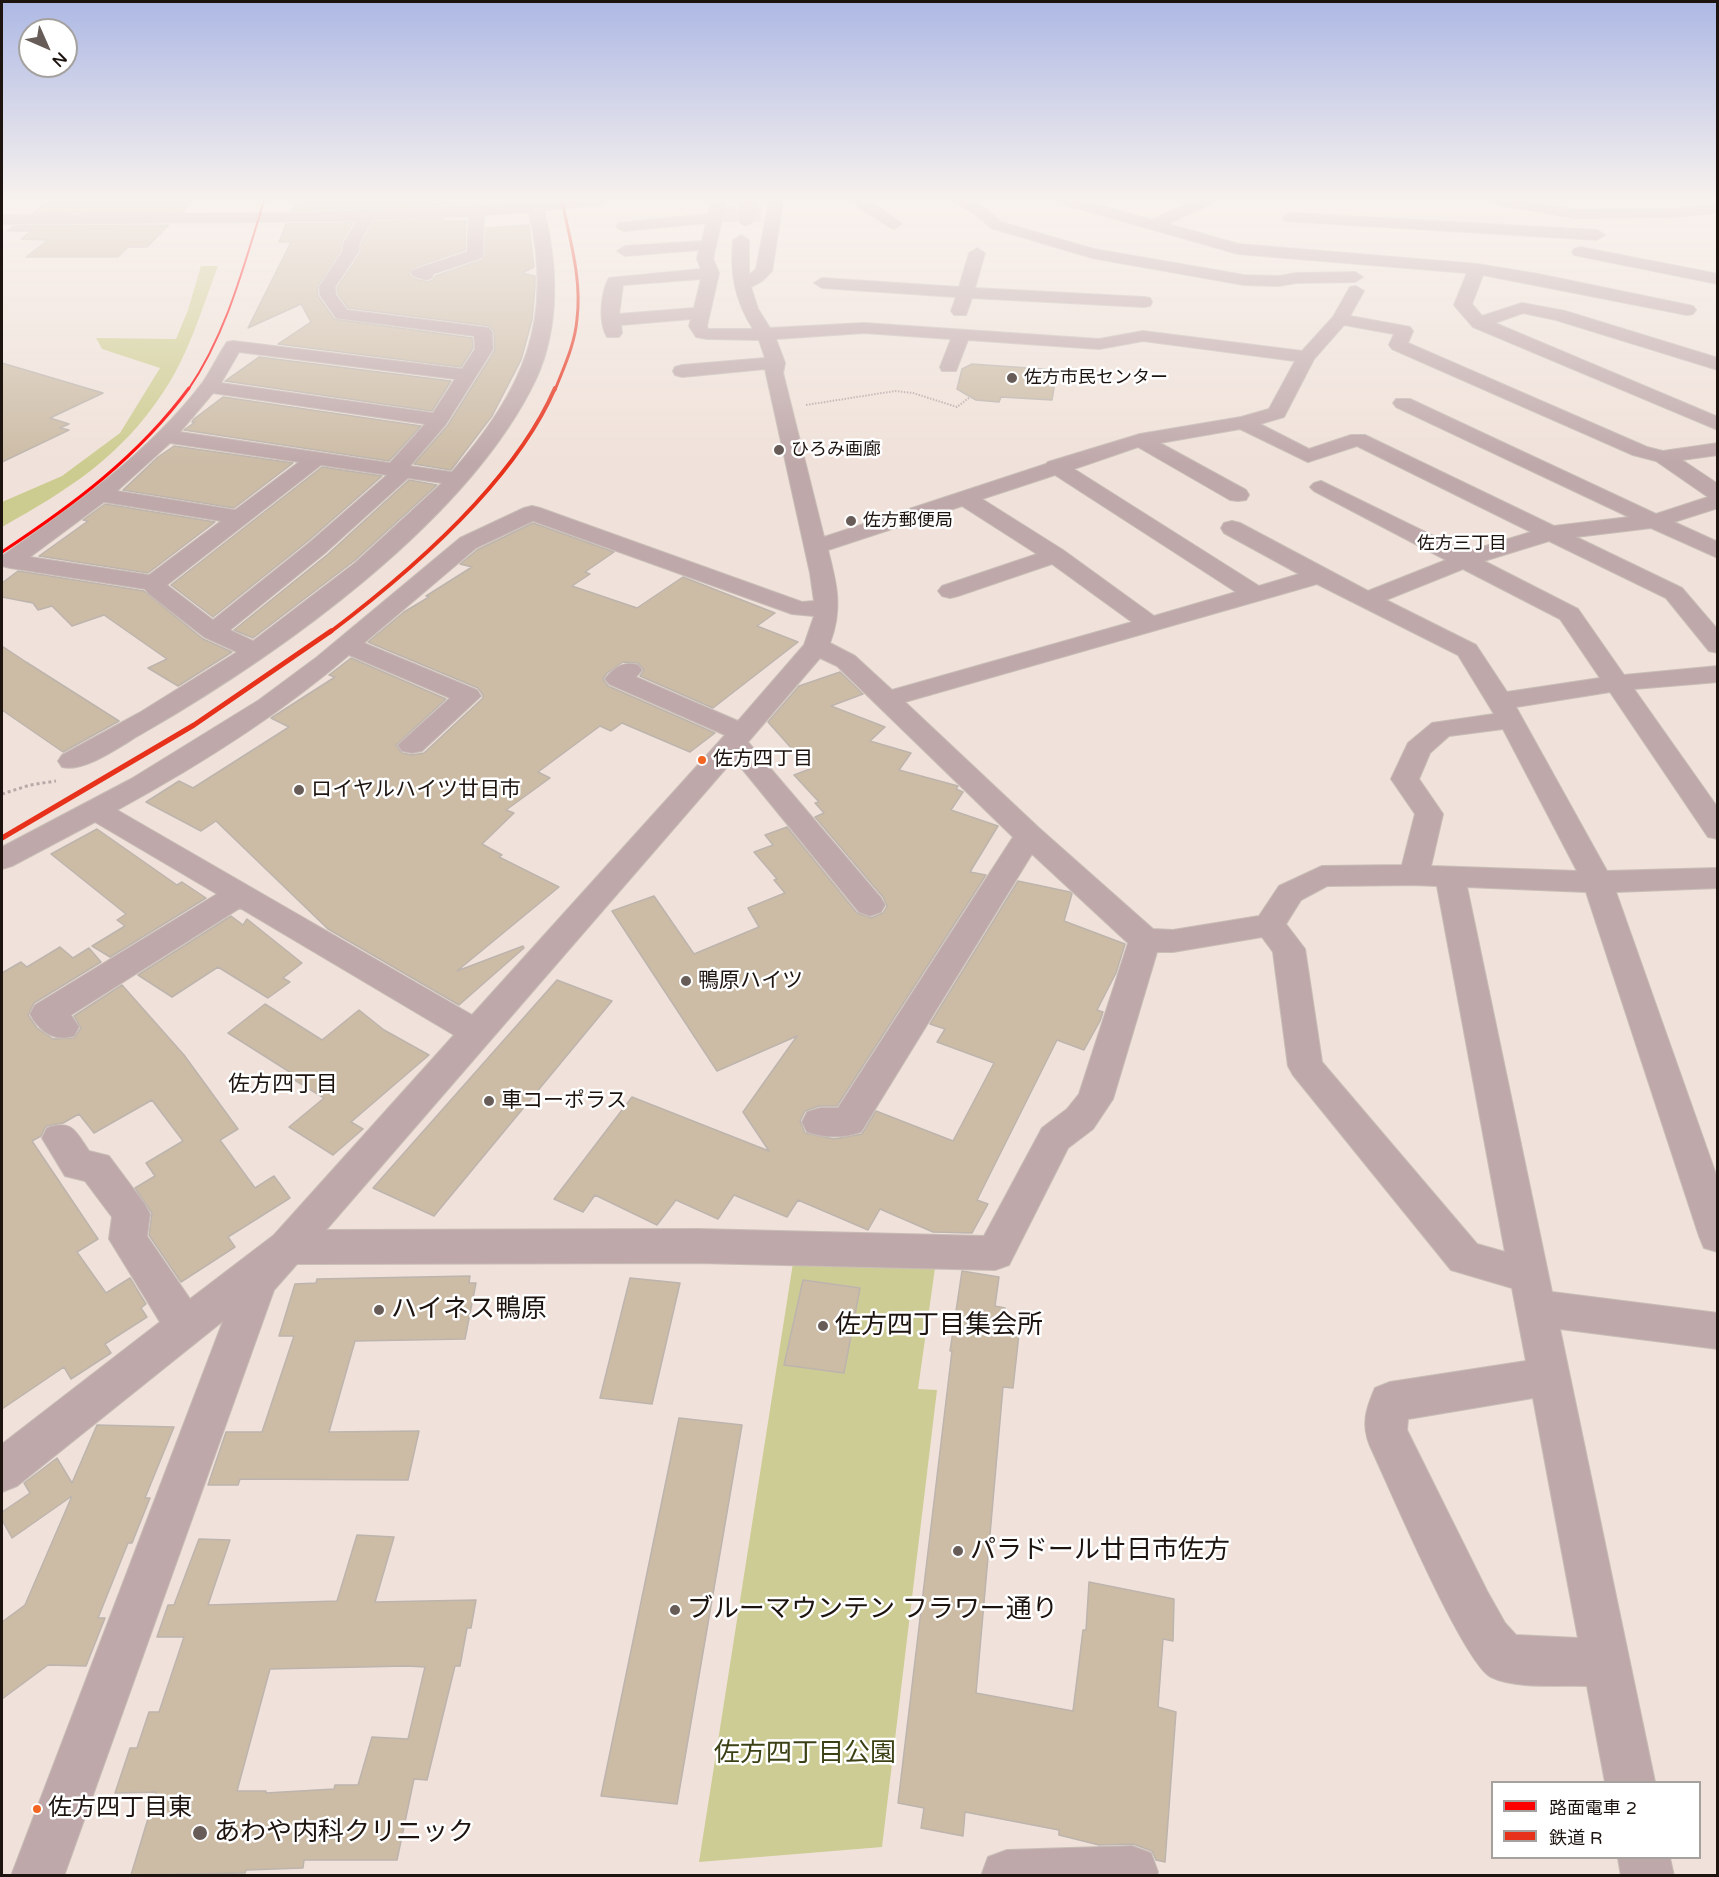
<!DOCTYPE html>
<meta charset="utf-8">
<style>
body{margin:0}
#map{position:relative;width:1719px;height:1877px;overflow:hidden;background:#f0e2da;font-family:"Varela Round","Noto Sans JP",sans-serif}
canvas{display:block}
.frame{position:absolute;inset:0;border:3px solid #1d1410;pointer-events:none}
.legend{position:absolute;left:1491px;top:1781px;width:210px;height:78px;box-sizing:border-box;background:#fff;border:2px solid #a5a19f;margin:0;padding:8px 10px;list-style:none;font-size:18px;color:#1d1410}
.legend li{display:flex;align-items:center;gap:12px;height:30px}
.legend b{width:30px;border:2px solid #a5a19f}
.north{position:absolute;left:18px;top:18px;width:60px;height:60px;box-sizing:border-box;background:#fff;border:2px solid #a5a19f;border-radius:50%;rotate:135deg;font-size:16px;font-weight:700;line-height:24px;text-align:center;color:#1d1410}
.north::after{content:'';display:block;margin:auto;width:21px;height:27px;background:#675c57;clip-path:polygon(50% 0,100% 100%,50% 72%,0 100%)}
</style>
<div id="map">
<canvas width="1719" height="1877"></canvas>
<div class="frame"></div>
<ul class="legend">
<li><b style="height:8px;background:#f00"></b>路面電車 2</li>
<li><b style="height:8px;background:#e7311b"></b>鉄道 R</li>
</ul>
<div class="north">N</div>
</div>
<script>
const c = document.querySelector('canvas').getContext('2d');
c.lineJoin = 'round';
function paint(path, color) { c.fillStyle = color; c.fill(path, 'evenodd'); }
function strokePath(path, color, width, dash) { c.strokeStyle = color; c.lineWidth = width; c.lineCap = dash ? 'butt' : 'round'; c.setLineDash(dash || []); c.stroke(path); }
function write(font, color, halo, rows, align = 'center') {
  c.font = font + ' "Varela Round","Noto Sans JP",sans-serif'; c.lineWidth = 5; c.setLineDash([]); c.textBaseline = 'middle'; c.strokeStyle = halo; c.fillStyle = color; for (const [text, x, y, turn = 0] of rows) {
    c.save(); c.translate(x, y); c.rotate((+turn || 0) * Math.PI / 180); c.textAlign = isNaN(turn) ? turn : align; if (halo) c.strokeText(text, 0, 0); c.fillText(text, 0, 0); c.restore();
  }
}
const green = new Path2D(`
 M423,201H513L365,210L379,204Z
 M793,1263L935,1268L918,1389L937,1390L882,1847L699,1862Z`);
const forest = new Path2D(`
 M201,266H218C202,308 189,354 164,391C121,457 68,490 2,527V502L62,476L120,433L160,368L102,349L96,338L176,339L188,310Z`);
const building = new Path2D(`
 M49,201H193L183,212L33,213Z
 M299,201H442V204L292,211L295,202Z
 M443,219V221H466L465,250L412,268L409,274L412,278L427,282L433,280L435,276L482,260L485,255L486,228L529,225L534,267L522,273L535,276V287L532,320L521,360L492,416L451,470L414,464L448,425L495,350L494,331L489,326L483,325L348,308L338,294L337,288L361,252V245L373,222Z
 M353,223L341,243V250L317,287L318,296L334,319L472,338L473,348L461,367L278,344L311,322L301,304L248,328L291,242H279L286,224Z
 M169,225L147,247H128L118,257H26L48,240L21,239L31,231H7L14,226Z
 M259,357L451,381L432,411L225,381Z
 M2,363L103,393L50,418L69,424L60,428L69,430L2,462Z
 M972,364L1057,370L1052,400L1001,397L999,402L976,400L957,389L962,369Z
 M223,397L421,426L389,461L184,430L195,422H192L194,419Z
 M174,446L293,463L234,508L123,490L158,457Z
 M322,467L382,476L308,541L213,617L171,585Z
 M409,480L437,485L354,561L253,638L234,630L327,555Z
 M105,504L215,522L148,573L39,556L88,521L83,520Z
 M533,523L614,552L585,572L590,574L572,586L637,608L683,577L775,613L757,626L798,642L713,708L640,676L644,670L638,663L623,662L607,673L603,679L608,686L715,733L690,752L622,723L611,731L600,726L538,772L550,778L506,810L514,813L482,844L502,855L499,857L559,887L457,971L523,946L524,948L459,1005L328,929L216,821L201,831L146,802L179,781L193,788L289,727L271,718L335,677L329,675L351,658L446,699L396,745L402,753L412,755L424,753L483,698V695L478,688L368,642L404,612L429,597L426,596L472,567L460,564L477,550Z
 M18,571L144,591L203,639L232,652L178,686L148,668L167,659L104,615L72,626L52,606L38,610L33,603L2,597V583Z
 M2,646L26,662L119,721L63,752L2,710Z
 M840,672L863,694L831,706L885,727L870,741L911,753L899,770L958,786L956,789L963,792L951,810L998,826L970,872L986,875L837,1106H819L805,1111L800,1121L805,1133L834,1139L862,1134L876,1111L953,1141L994,1063L937,1042L945,1029L930,1024L1018,881L1070,892L1072,894L1064,921L1125,944L1116,973L1097,1010L1103,1012L1100,1021L1084,1050L1057,1040L977,1200L988,1204L972,1233L933,1232L880,1209L868,1230L798,1200L787,1217L734,1195L718,1219L676,1200L657,1225L595,1195L583,1212L554,1199L632,1097L769,1151L743,1112L797,1036L717,1071L612,911L654,896L694,954L759,927L748,908L785,893L774,880L777,879L754,852L773,845L765,835L787,827L857,913L871,918L883,913L887,906L883,897L815,817L824,813L815,803L819,802L794,775L810,769L768,722L799,686Z
 M97,829L177,885L182,882L206,898L110,957L92,946L125,926L117,920L126,914L51,854Z
 M231,916L243,925L247,919L302,963L283,978L290,982L268,998L218,967L172,997L138,975Z
 M60,947L73,958L89,948L101,962L34,1003L28,1015L37,1028L53,1039L74,1038L81,1028L74,1016L122,985L184,1055L238,1129L220,1140L255,1188L274,1176L290,1198L228,1237L235,1247L181,1282L149,1235L152,1213L135,1188L155,1176L146,1163L183,1141L152,1100L94,1133L79,1114L63,1123L46,1126L41,1136L32,1141L98,1239L77,1252L106,1293L130,1278L146,1304L141,1308L147,1317L105,1344L111,1353L71,1379L64,1367L2,1409V973L21,962L27,967Z
 M557,980L612,1001L434,1216L373,1188Z
 M265,1004L322,1040L359,1010L384,1030L429,1055L351,1122L363,1129L333,1155L289,1127L324,1098L293,1079L296,1076L228,1033Z
 M962,1271L999,1277L995,1306L1005,1308L1001,1331L1019,1334L1013,1388L1003,1387L976,1693L1073,1711L1083,1630H1086L1089,1582L1174,1599L1173,1641L1163,1639L1158,1707L1176,1712L1165,1862L1156,1860L1152,1851L1133,1844L1099,1845L1059,1835V1830L965,1812L963,1836L921,1828L924,1808L898,1803L952,1351H950Z
 M470,1276L469,1283H476L465,1339L355,1341L329,1432L419,1431L408,1480L240,1479L238,1485H208L226,1432H262L294,1336H279L295,1284L316,1283L317,1279Z
 M630,1278L680,1283L652,1404L600,1398Z
 M803,1280L860,1288L844,1373L784,1365Z
 M679,1418L742,1425L677,1804L601,1796Z
 M97,1425L174,1427L145,1498H150L132,1543H128L98,1618H105L86,1666L48,1665L2,1699V1622L25,1605L72,1496L12,1538L2,1520V1512L30,1493L24,1483L57,1458L72,1483Z
 M357,1535L394,1537L375,1602L476,1600L471,1628H467L460,1666H455L427,1780L414,1779L397,1860H304L303,1868L246,1870L245,1873L131,1875L156,1792L115,1793L130,1748H137L149,1712H159L184,1637H157L168,1605H174L199,1539L230,1540L208,1605L337,1601ZM407,1666L425,1667L408,1739L372,1737L358,1785H335L334,1789L266,1793V1791H237L270,1669Z`);
const minorTunnel = new Path2D(`
 M721,214H766`);
const pathFar1 = new Path2D(`
 M806,405L895,391L913,393L957,407L970,397`);
const path = new Path2D(`
 M2,794L30,785L56,781`);
const minor = new Path2D(`
 M526,201H605L598,205L544,210C558,265 560,327 536,379C468,522 278,655 143,733C123,744 85,773 62,767L58,761L62,755L139,713L237,652L204,637L149,594L145,589L10,568L2,566V556C74,506 150,452 203,382C212,369 218,355 227,342L233,341L462,369L475,349L474,336L336,318L320,295L319,287L343,251V244L357,221L2,224V215L300,213L526,203ZM529,212C554,322 524,389 452,472L410,466L446,424L493,349L492,332L489,328L483,327L347,310L336,295L335,287L359,251V244L372,220L469,216L467,252L413,270L411,273L413,276L426,280L432,278L433,274L481,258L483,255L484,215ZM239,352L455,379L433,413L221,383ZM213,393L425,424L390,463L180,432ZM170,443L299,462L235,510L117,491ZM321,465L387,475L309,543L213,620L167,585ZM408,478L442,483L355,563L253,641L230,630L325,553ZM104,502L221,521L149,575L30,557Z
 M712,201H726L713,259L719,273L707,326L708,329H753C735,300 730,274 733,240L741,235L749,240V275L756,269L769,201H783L772,271L762,281L751,287L758,309L770,328L864,323L1099,339L1143,331L1302,351L1333,317L1350,287L1356,286L1364,291L1350,316L1410,327L1413,331L1408,343L1647,447L1663,451L1718,443V455L1682,460L1718,484V508L1674,522L1718,542V558L1651,528L1576,537L1682,588L1718,630V653L1709,651L1666,598L1549,541L1484,561L1578,609L1624,675L1718,666V682L1634,689L1718,808V839L1708,837L1610,692L1516,707L1607,871L1718,868V888L1616,892L1718,1180V1252L1704,1248L1699,1236L1586,892L1467,887L1552,1292L1718,1313V1349L1560,1329L1655,1782H1605L1587,1686C1559,1685 1515,1689 1491,1677C1463,1663 1388,1484 1370,1446C1361,1424 1366,1409 1375,1388L1390,1382L1526,1361L1512,1288L1451,1270L1293,1075L1288,1066L1273,952L1262,937L1173,952H1157L1113,1099L1093,1129L1068,1148L1009,1265L995,1270L698,1263L297,1264L274,1290L64,1876H11L223,1321L17,1486L2,1492V1444L160,1322L109,1239L112,1217L85,1181L65,1176L42,1138L47,1128C72,1119 76,1132 89,1151L109,1156L144,1203L150,1214L147,1236L190,1299L274,1235L454,1035L240,908L71,1015L79,1027L74,1036C54,1042 40,1032 30,1014L35,1005L217,894L95,822L12,866L2,869V847L131,779L259,700L317,657L460,538L524,508L532,506L540,508L802,602L814,601L810,573L765,369L682,377L675,375L673,371L675,367L682,365L765,358L759,340L707,339L696,337L689,326L691,319L621,325L622,333L619,337H607C598,322 601,292 609,278L701,269L697,259L699,250L625,256L617,251L625,246L702,241L706,223L624,231L619,229L616,226L619,223L708,214ZM701,279L694,308L619,314L623,285ZM1344,325L1394,334L1389,345L1392,349L1633,455L1656,461L1708,497L1656,514L1410,399H1396L1393,403L1396,407L1629,517L1554,526L1365,435H1351L1309,449L1260,424L1284,417L1314,359ZM864,333L951,339L940,367L942,371H956L968,340L1099,349L1143,341L1295,361L1269,409L1241,417L1140,434L1048,462L1046,464L824,537L783,373L785,363L776,339ZM1240,429L1308,462L1357,446L1531,532L1466,552L1321,481L1314,483L1310,487L1314,491L1446,560L1368,591L1240,523L1232,521L1224,523L1221,528L1224,533L1299,574L1259,586L1074,469L1138,447L1230,500L1238,501L1246,500L1249,495L1246,490L1160,443ZM1055,475L1236,592L1154,616L1063,550L982,499ZM962,506L1037,554L942,586L938,591L942,596L950,598L958,596L1052,564L1132,622L892,690L855,656L830,643C843,609 837,585 828,550ZM533,521L792,614L814,616L804,645L738,721L636,677L642,670L638,665C624,661 614,667 605,679L609,684L725,735L472,1015L117,810C198,766 279,715 349,655L450,698L398,745L402,751L412,753L422,751L481,696L477,690L364,643L476,548ZM1463,569L1560,619L1600,678L1507,692L1476,645L1386,600ZM1317,584L1458,655L1494,714L1432,723L1408,743L1391,779L1415,814L1402,865L1322,866L1279,886L1259,916L1173,930L1153,929L1039,828L905,702ZM820,658L837,666L1013,837L838,1108H820L807,1112L802,1122L807,1132C825,1138 843,1138 861,1132L1032,854L1128,943L1079,1094L1067,1109L1042,1128L984,1236L698,1229L326,1230L734,759L859,912L870,916L881,912L885,905L881,898L748,742ZM1503,729L1577,871L1431,866L1443,814L1419,779L1430,753L1449,736ZM1414,885L1437,886L1505,1252L1477,1244L1322,1062L1305,949L1286,924L1301,900L1327,886ZM1533,1398L1578,1638L1516,1635L1505,1623L1487,1591L1407,1430L1408,1419Z
 M854,201H870L902,224L894,229L889,227L860,208Z
 M953,201H971L984,207L1001,222L1094,249L1244,275L1279,276L1296,273L1355,272L1363,277L1355,282L1296,283L1279,286L1244,285L1092,258L991,228L974,213Z
 M1061,201H1084L1152,220L1193,201H1212L1210,204L1168,224L1239,244L1477,264L1538,274L1693,306L1696,310L1693,314L1687,315L1483,275L1472,304L1482,316L1522,303L1565,311L1718,358V370L1556,320L1523,313L1495,323L1718,417V430L1473,327L1454,305L1467,273L1238,254L1063,204Z
 M1493,201H1525L1575,210L1671,209L1718,205V213L1671,217L1575,218L1500,205Z
 M1291,213L1597,230L1605,235L1597,240L1286,221L1283,218L1286,215Z
 M1580,247L1718,274V284L1574,255L1572,252L1574,249Z
 M977,248L985,253L975,288L1144,297L1150,298L1152,302L1150,306L1144,307L972,298L966,315H954L951,311L956,297L822,288L814,283L822,278L959,287L969,253Z
 M1132,1846L1151,1853L1158,1872L1157,1876H981L988,1857L1007,1850Z
 M1618,1858H1670L1674,1876H1621Z`);
const minorBridge = new Path2D(`
 M746,218L749,201`);
const rail1Far2 = new Path2D(`
 M555,390C564,367 575,344 577,319C582,280 570,240 562,201`);
const rail1Far1 = new Path2D(`
 M329,633C410,572 514,483 555,388`);
const rail1 = new Path2D(`
 M2,838L194,725L331,631`);
const tram1Far1 = new Path2D(`
 M188,390C227,333 244,265 264,201`);
const tram1 = new Path2D(`
 M2,552C73,505 138,457 189,388`);
const markers = [
 [1012,378,6,"#675c57"],
 [779,450,6,"#675c57"],
 [851,521,6,"#675c57"],
 [702,760,5,"#f26522"],
 [299,790,6,"#675c57"],
 [686,981,6,"#675c57"],
 [489,1101,6,"#675c57"],
 [379,1310,6,"#675c57"],
 [823,1326,6,"#675c57"],
 [958,1551,6,"#675c57"],
 [675,1610,6,"#675c57"],
 [37,1809,5,"#f26522"],
 [200,1833,8,"#675c57"]
];
const farPoinames = [
 ["佐方市民センター",1024,378],
 ["ひろみ画廊",791,450],
 ["佐方郵便局",863,521]
];
const farNeighbourhoodnames = [
 ["佐方三丁目",1462,544]
];
const busNames = [
 ["佐方四丁目",713,760]
];
const poiNames = [
 ["ロイヤルハイツ廿日市",311,790],
 ["鴨原ハイツ",698,981],
 ["車コーポラス",501,1101]
];
const neighbourhoodNames = [
 ["佐方四丁目",283,1085]
];
const nearBusnames = [
 ["佐方四丁目東",48,1809]
];
const nearPoinames = [
 ["ハイネス鴨原",391,1310],
 ["佐方四丁目集会所",835,1326],
 ["パラドール廿日市佐方",970,1551],
 ["ブルーマウンテン フラワー通り",687,1610],
 ["あわや内科クリニック",214,1833]
];
const nearParknames = [
 ["佐方四丁目公園",805,1754]
];
paint(green, '#cdcc94');
paint(forest, '#cdcc90');
paint(building, '#ccbca6');
strokePath(building, '#bdb4ad', 1.5);
strokePath(minorTunnel, '#d0c3bc', 16, [16, 8]);
strokePath(minor, '#c8beb7', 2);
strokePath(pathFar1, '#b9a8a7', 2, [1.5, 1.5]);
strokePath(path, '#b9a8a7', 3, [3, 3]);
paint(minor, '#bfa8aa');
strokePath(minorBridge, '#c8beb7', 18, []);
strokePath(minorBridge, '#bfa8aa', 16);
strokePath(rail1Far2, '#e7311b', 3);
strokePath(rail1Far1, '#e7311b', 4);
strokePath(rail1, '#e7311b', 5);
strokePath(tram1Far1, '#f00', 2);
strokePath(tram1, '#f00', 3);
const sky = c.createLinearGradient(0, 0, 0, 464);
sky.addColorStop(0, '#adb8e4');
sky.addColorStop(0.43, '#f8f2ee');
sky.addColorStop(1, '#f8f2ee00');
c.fillStyle = sky;
c.fillRect(0, 0, 1719, 464);
for (const [x, y, r, color] of markers) { const dot = new Path2D(); dot.arc(x, y, r, 0, 2 * Math.PI); c.fillStyle = color; c.fill(dot); strokePath(dot, '#fff', 2); }
write('18px', '#1d1410', '#fff', farPoinames, 'left');
write('18px', '#1d1410', '#fff', farNeighbourhoodnames);
write('20px', '#1d1410', '#fff', busNames, 'left');
write('21px', '#1d1410', '#fff', poiNames, 'left');
write('22px', '#1d1410', '#fff', neighbourhoodNames);
write('24px', '#1d1410', '#fff', nearBusnames, 'left');
write('26px', '#1d1410', '#fff', nearPoinames, 'left');
write('26px', '#3c4015', '#fff', nearParknames);
</script>
